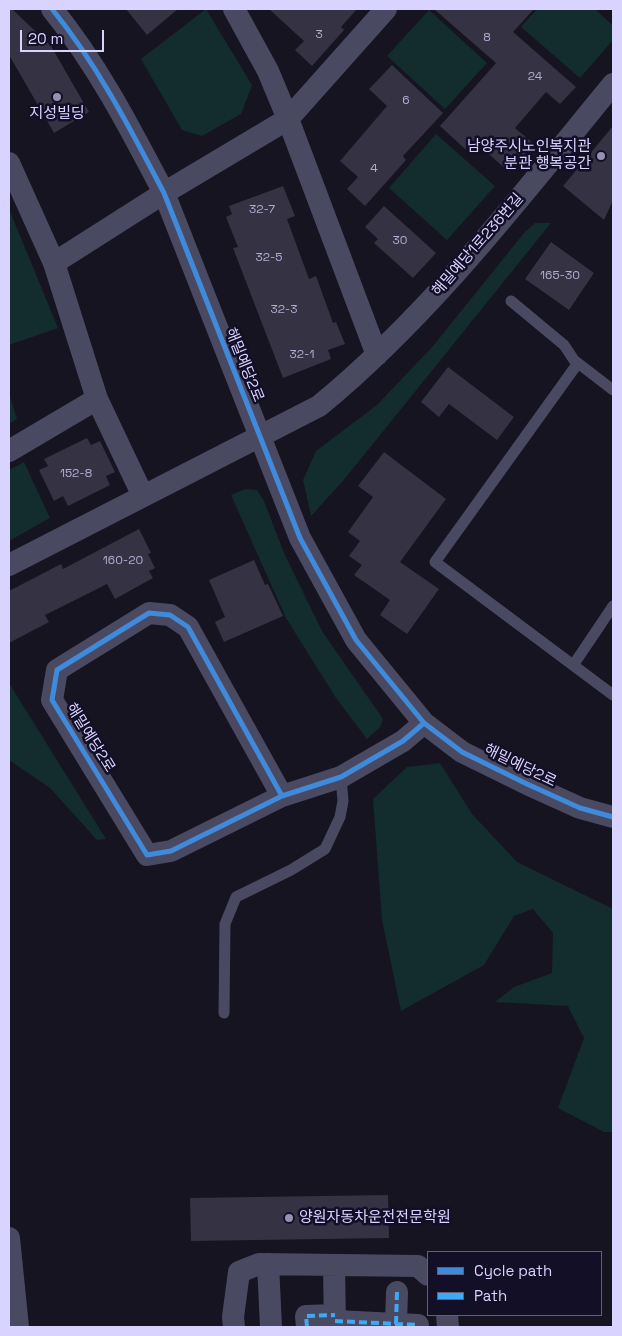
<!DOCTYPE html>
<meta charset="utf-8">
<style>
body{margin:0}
#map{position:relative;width:622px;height:1336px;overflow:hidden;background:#161421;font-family:"Space Grotesk",sans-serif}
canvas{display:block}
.frame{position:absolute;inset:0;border:10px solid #d9d4ff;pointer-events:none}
.legend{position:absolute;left:427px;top:1251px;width:175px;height:65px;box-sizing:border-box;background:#130f26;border:1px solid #625e7d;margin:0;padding:6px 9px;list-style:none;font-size:15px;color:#d9d4ff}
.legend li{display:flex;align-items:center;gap:10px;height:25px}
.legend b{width:25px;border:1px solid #625e7d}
.scale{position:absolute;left:20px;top:30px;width:84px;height:22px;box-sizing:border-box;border:2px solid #d9d4ff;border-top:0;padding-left:6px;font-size:15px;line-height:18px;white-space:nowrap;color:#d9d4ff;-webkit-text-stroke:4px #130f26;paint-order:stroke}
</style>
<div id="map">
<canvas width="622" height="1336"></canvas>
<div class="frame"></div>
<ul class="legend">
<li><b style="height:6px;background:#408adc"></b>Cycle path</li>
<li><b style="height:6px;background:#3fa9f5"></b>Path</li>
</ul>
<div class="scale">20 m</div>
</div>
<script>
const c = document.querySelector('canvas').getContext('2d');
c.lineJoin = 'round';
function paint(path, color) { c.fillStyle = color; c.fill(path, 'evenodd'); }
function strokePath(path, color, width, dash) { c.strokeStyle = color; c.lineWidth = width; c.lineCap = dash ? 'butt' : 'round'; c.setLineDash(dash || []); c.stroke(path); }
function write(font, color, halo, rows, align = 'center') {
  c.font = font + ' "Space Grotesk","Noto Sans KR",sans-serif'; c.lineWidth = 5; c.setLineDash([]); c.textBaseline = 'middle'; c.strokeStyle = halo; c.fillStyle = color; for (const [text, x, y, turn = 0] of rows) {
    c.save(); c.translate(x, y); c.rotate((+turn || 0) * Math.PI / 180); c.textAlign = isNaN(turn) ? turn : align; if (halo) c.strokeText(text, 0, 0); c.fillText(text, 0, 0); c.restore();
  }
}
const green = new Path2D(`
 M206,9L252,85L241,114L202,136L182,130L141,59Z
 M537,9H595L613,26V40L580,78L521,27Z
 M429,10L487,63L445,109L387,56Z
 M436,134L495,186L447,240L389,188Z
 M9,209L58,328L9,345Z
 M535,223H551L343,481L311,516L303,480L316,451L377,405L433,346L524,233Z
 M9,393L17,419L9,424Z
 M24,462L50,518L9,541V470Z
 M245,489L257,490L264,501L284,553L322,631L383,719L380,727L367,739L336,698L286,618L231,495Z
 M9,683L106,839L97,840L50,788L9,760Z
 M440,763L472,814L517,862L613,909V1132H604L558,1108L584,1038L568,1006L495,1002L514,987L552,973L553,933L533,909L514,916L484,965L401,1011L382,920L373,799L407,767Z`);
const building = new Path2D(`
 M9,9H12L51,46L89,112L54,133L9,55Z
 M126,9H178L147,35Z
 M269,9H357L341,27L344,30L312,66L295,50L304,41Z
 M434,9H534L513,32L576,87L560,104L546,92L515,128L534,144L509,172L473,140L465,149L440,126L496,63Z
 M392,65L443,113L403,156L406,160L365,206L347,189L358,177L340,161L387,106L369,89Z
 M613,126V200L604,220L563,186Z
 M283,186L295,216L287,219L309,279L316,276L333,323L336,322L345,344L328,350L331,359L283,378L233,248L238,247L226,217L232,214L229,206Z
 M384,206L436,253L413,278L374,243L378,239L365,227Z
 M551,242L594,273L569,310L525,279Z
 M448,367L514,417L497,440L449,404L439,417L421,402Z
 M87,438L91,445L100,441L115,472L106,476L110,485L68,506L63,496L54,501L39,470L48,466L44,459Z
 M384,452L446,499L400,562L439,589L407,634L380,615L390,600L354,575L362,565L349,556L360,541L348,532L373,497L358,486Z
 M139,529L151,553L148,554L155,568L149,571L153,578L115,599L107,584L45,615L49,622L9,643V591L61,564L63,569Z
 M254,560L265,585L268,584L283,616L224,642L215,622L225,617L209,580Z
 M388,1195L389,1238L191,1241L190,1198Z`);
const lane = new Path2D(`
 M511,301L564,345L574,360L613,390
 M578,363L435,562L613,695
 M574,664L613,606
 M224,1013L225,924L236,897L291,870L325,849L340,817L343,801L341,777`);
const street = new Path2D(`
 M52,9C97,64 131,130 164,193L300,538L356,640L424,723L462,752L527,784L580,808L613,817
 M234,9L268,71L288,119L377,355
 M9,163L54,263L164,193L288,119L386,9
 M54,263L97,399L143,496
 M9,451L97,399
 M9,565L319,406C431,314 521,196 613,84
 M282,796L188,627L170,615L149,613L57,670L52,700L147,855L171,851L282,796L341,777L403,741L424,723
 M9,1238L18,1327
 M268,1264L271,1327
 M334,1266L335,1327
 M447,1315L448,1327
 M335,1321L418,1325
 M396,1324L397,1292
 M234,1327L233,1317L239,1272L259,1264L418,1266L428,1275
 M307,1327L306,1316L335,1315`);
const quiet = new Path2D(`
 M335,1321L418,1325
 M396,1324L397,1292
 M307,1327L306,1316L335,1315`);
const cycleway = new Path2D(`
 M52,9C97,64 131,130 164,193L300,538L356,640L424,723L462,752L527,784L580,808L613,817
 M282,796L188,627L170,615L149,613L57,670L52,700L147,855L171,851L282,796L341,777L403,741L424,723`);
const markers = [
 [57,97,5,"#9591b1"],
 [601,156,5,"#9591b1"],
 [289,1218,5,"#9591b1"]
];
const numberNames = [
 ["3",319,35],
 ["8",487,38],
 ["24",535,77],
 ["6",406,101],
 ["4",374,169],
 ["32-7",262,210],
 ["30",400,241],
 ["32-5",269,258],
 ["165-30",560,276],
 ["32-3",284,310],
 ["32-1",302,355],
 ["152-8",76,474],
 ["160-20",123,561]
];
const poiNames = [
 ["지성빌딩",57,114],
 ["남양주시노인복지관",591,147,"right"],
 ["분관 행복공간",591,164,"right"],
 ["양원자동차운전전문학원",299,1218,"left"]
];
const streetNames = [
 ["해밀예당1로236번길",478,245,-49],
 ["해밀예당2로",244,365,68],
 ["해밀예당2로",90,738,58],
 ["해밀예당2로",520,766,26]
];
paint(green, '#132c2d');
paint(building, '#343243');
strokePath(lane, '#4a4962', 11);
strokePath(street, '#4a4962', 22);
strokePath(quiet, '#3fa9f5', 4, [8, 4]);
strokePath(cycleway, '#408adc', 5);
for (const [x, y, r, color] of markers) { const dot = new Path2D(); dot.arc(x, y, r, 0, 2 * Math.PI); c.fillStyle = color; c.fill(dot); strokePath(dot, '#130f26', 2); }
write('12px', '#b0acd0', null, numberNames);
write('15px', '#d9d4ff', '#130f26', poiNames);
write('15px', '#d9d4ff', '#130f26', streetNames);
</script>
